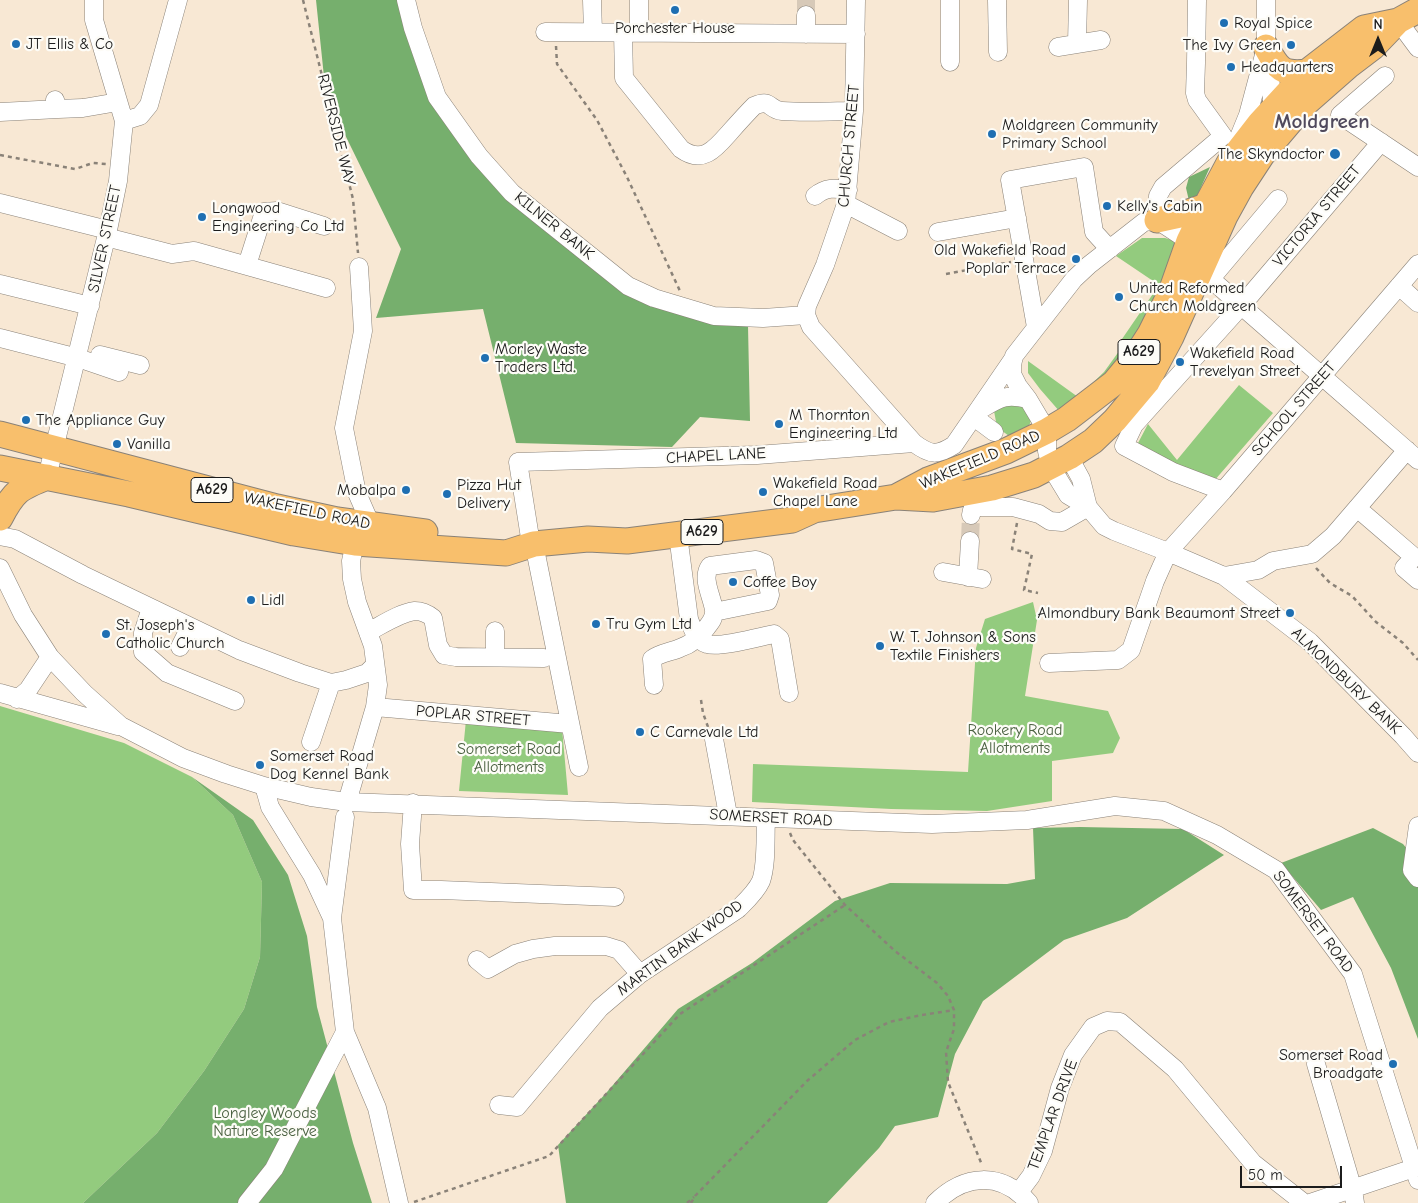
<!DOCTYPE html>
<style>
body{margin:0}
#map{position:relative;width:1418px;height:1203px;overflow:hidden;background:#f8e8d4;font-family:"Comic Neue",sans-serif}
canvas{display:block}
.north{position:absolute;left:1353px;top:15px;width:50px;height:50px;-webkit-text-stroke:4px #fdfcf7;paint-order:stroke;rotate:0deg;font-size:14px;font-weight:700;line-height:20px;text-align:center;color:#1c1c1c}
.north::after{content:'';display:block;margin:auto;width:18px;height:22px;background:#1c1c1c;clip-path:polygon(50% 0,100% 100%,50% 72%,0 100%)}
.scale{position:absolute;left:1240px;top:1166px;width:102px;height:22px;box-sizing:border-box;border:2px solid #1c1c1c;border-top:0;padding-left:6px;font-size:15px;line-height:18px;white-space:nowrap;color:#1c1c1c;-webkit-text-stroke:4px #fdfcf7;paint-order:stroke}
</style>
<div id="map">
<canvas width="1418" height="1203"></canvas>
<div class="north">N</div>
<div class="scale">50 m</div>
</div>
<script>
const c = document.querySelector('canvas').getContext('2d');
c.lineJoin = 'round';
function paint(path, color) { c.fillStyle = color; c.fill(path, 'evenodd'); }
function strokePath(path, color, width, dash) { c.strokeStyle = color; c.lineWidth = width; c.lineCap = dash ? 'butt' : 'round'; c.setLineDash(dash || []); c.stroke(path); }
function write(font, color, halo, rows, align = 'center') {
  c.font = font + ' "Comic Neue",sans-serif'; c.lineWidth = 4.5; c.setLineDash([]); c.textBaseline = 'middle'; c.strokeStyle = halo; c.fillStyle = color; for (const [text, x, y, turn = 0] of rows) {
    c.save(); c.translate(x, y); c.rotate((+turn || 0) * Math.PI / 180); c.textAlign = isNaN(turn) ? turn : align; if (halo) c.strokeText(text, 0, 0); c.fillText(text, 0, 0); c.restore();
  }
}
const green = new Path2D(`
 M1142,238H1165L1178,242L1143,331L1110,375L1060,412L1040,389L1028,373V361L1078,397L1104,372L1125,343L1122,339L1159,285L1116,256Z
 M1239,385L1273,413L1214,481L1141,450L1138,443L1148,424L1177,460Z
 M1004,402L1022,405L1031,421L1025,435L1009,436L997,427L994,411Z
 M1033,602L1037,620L1025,696L1108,711L1120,738L1113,753L1052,761V801L987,811L891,809L752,802L753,764L968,772L976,648L985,619Z
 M0,706L124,743L192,777L233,815L262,882L260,957L244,1009L204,1071L157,1133L83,1203H0Z
 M466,720L562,728L568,795L459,791Z`);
const forest = new Path2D(`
 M316,0H401L430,100L614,286L748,326L750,421L700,417L672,447L516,443L483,309L376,318L401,249L326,96Z
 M1210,167L1198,194L1190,205L1186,188L1189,177Z
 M192,777L253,820L288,875L307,936L317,1007L353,1143L372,1203H83L157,1133L204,1071L244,1009L260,957L262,882L233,815Z
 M1080,827L1183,829L1224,855L1127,918L1064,940L983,1001L955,1054L938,1117L895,1126L879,1148L827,1203H566L558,1145L607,1092L678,1009L752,963L835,901L890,883L1007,884L1035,879L1033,828Z
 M1373,828L1403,844L1418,862V1039L1391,968L1353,897L1321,910L1281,863Z`);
const minorTunnel = new Path2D(`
 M806,0V15
 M970,541L971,515`);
const path = new Path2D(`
 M303,0L353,199L358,253
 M556,46L557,64L597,120L627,177L680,291
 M0,155L75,169L93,163L106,164
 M946,274L1011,262
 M1017,523L1012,549L1032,554L1024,590L1038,593
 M1316,568L1330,583L1352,596L1376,622L1403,643L1418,660
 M701,700L703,713L708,727
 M790,833L793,840L845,905L895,951L937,983L948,996L954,1010V1029L946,1052L948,1082L982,1165
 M414,1202L549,1156L680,1014L845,905
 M687,1203L694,1197
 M691,1203L695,1196L807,1081L855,1040L889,1022L922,1015L954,1010`);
const minor = new Path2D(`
 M406,0L413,28L437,97L479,156L512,193L628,286L654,298L714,316L763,318L806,315
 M592,0L593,32
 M639,0V32
 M950,0V62
 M997,0L998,52
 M1266,0V47L1270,75L1273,114
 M806,15V34
 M1398,21L1418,48
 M545,32L856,34
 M623,32L624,78L681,149C703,165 716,148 730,132C738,123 746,114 754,106C772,98 768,110 782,111C806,113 830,111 854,111
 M1077,44L1078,0
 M1058,47L1101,40
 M1385,76L1340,115L1418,167
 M55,100L58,109L83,108L118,102
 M0,112L58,109
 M124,121L140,116L149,105L178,0
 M1237,142L1248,115L1264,55
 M815,196C826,187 834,188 848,190
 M1278,199L1214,275L1213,281L1418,460
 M0,203L108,230
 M846,204L898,231
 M1157,220L1158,196L1163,187L1223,136L1197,100L1195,93L1196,63L1197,0
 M938,232L1017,218
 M106,237L172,254L194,251L326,288
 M1197,250L1189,241L1157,220L1144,222L1089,265L1074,279L1014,356L1012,365V374L1018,386L1028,399L1047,431V451L1051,467L1068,495L1088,507L1104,526L1114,531L1168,552L1224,576L1310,642L1403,736L1418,753
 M247,265L264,212L277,211L324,226
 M0,284L90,306
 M1399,286L1418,303
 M806,315L807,306L825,265L846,204L854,111L856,0
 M806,315L811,327L914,443C930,455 937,456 954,445L1013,359
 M1036,327L1010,180L1084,167L1094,232L1104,243L1111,248
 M0,338L78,358L119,372
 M100,355L140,365
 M983,408C1001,397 1007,394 1028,399
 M974,417L994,432
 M1069,457L1081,479L1088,507
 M47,477L108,230L118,181L124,121L94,20V0
 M1223,491L1173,472L1124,446L1134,425L1242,305L1381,142
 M1357,508L1414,557L1404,568L1418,580
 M971,515L972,510L976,507H1013L1039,514L1050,521L1062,522L1088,507
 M678,535L689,619C692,628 696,641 707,644C720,648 759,637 774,634L780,639L789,693
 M0,536L15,539L83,575L239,650L300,673L331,683L346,680L367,673L375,665
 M531,544L518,462L757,455L914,443
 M534,544L579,767
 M0,568L23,615L50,657L84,693L121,726L183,758L226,774L264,786L311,797L347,802L932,824L1027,820L1115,806L1164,811L1217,835L1276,870L1353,974L1418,1180
 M943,572L982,579
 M1224,576L1258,570L1273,561L1312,554L1333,536L1407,450
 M968,577L970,541
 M151,608L143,633V652L167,673L235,701
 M495,631V657
 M368,632C382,625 399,613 415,611C422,611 428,614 433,618L438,645L444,655L456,657L544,658
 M180,647L190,627
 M1049,663L1118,660L1131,650L1155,581L1168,552L1223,491L1418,264
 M654,685L652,659C660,653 671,652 680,648C692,644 700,637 707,627C711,622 715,617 714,610C712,596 701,578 710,566L756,560L764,563L770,595L768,601L714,612
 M0,693L118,726
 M17,699L28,690L50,657
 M375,707L570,724
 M714,739L728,815
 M311,742L331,683
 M264,786L270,807L312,875L332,918L345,1032L377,1108L399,1203
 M347,802L375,707L378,685L373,646L357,602L352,579L351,561L355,543L361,534L371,525L357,493L344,428L363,331L359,267
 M413,803L410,844L413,890H441L615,897
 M1418,826L1412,870L1418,878
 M332,918L345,817
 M477,960L488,969L515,954L533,949L555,946H606L619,950L640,974
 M1316,1064L1353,1190L1355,1203
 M499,1105L517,1107L600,1008L640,974L738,909C746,901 756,892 761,881C767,864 765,836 766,818
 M1019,1192L1031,1176L1043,1151L1060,1088L1073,1055L1093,1027L1107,1021L1120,1022L1175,1069L1253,1163L1304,1203
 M247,1203L274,1169L345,1032
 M935,1203C964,1174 1001,1171 1029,1203
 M1310,1203L1414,1168`);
const highway = new Path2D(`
 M1266,47C1278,68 1281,75 1307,72
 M1157,220L1180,215L1206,206
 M0,434L277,507L337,520L425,532
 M0,468L129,494L294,533L355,543L506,553L534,544L588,539L627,541L792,520L814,510L896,497L933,499L992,488L1034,475L1069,457L1093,441L1115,420L1147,382L1171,337L1225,216L1241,187L1262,155L1307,102L1348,66L1373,47L1398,21
 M896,497L928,480L1006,451L1047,431L1067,419L1114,383L1134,359L1150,334L1171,292L1189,241L1206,206L1229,163L1260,123L1307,72L1364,28L1398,21L1418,10
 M0,518C14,491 19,488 47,477`);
const markers = [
 [675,10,5,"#1f6fb2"],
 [1224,23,5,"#1f6fb2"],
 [16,44,5,"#1f6fb2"],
 [1291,45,5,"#1f6fb2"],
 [1231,67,5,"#1f6fb2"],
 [992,134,5,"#1f6fb2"],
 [1335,154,6,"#1f6fb2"],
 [1107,206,5,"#1f6fb2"],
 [202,217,5,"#1f6fb2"],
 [1076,259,5,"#1f6fb2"],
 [1119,297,5,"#1f6fb2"],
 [485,358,5,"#1f6fb2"],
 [1180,362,5,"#1f6fb2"],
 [26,420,5,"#1f6fb2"],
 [779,424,5,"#1f6fb2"],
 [117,444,5,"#1f6fb2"],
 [406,490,5,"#1f6fb2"],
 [763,492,5,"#1f6fb2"],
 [447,494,5,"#1f6fb2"],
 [733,582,5,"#1f6fb2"],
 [251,600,5,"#1f6fb2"],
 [1290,613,5,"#1f6fb2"],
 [596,624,5,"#1f6fb2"],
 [106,634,5,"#1f6fb2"],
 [880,646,5,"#1f6fb2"],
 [640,732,5,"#1f6fb2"],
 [260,765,5,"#1f6fb2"],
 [1393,1064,5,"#1f6fb2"]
];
const shields = [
 [1139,352,42],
 [212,490,42],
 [702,532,42]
];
const shieldNames = [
 ["A629",1139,352],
 ["A629",212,490],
 ["A629",702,532]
];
const poiNames = [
 ["Royal Spice",1234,23],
 ["Porchester House",675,28,"center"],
 ["JT Ellis & Co",26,44],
 ["The Ivy Green",1281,45,"right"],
 ["Headquarters",1241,67],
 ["Moldgreen Community",1002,125],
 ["Primary School",1002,143],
 ["The Skyndoctor",1324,154,"right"],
 ["Kelly's Cabin",1117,206],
 ["Longwood",212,208],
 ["Engineering Co Ltd",212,226],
 ["Old Wakefield Road",1066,250,"right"],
 ["Poplar Terrace",1066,268,"right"],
 ["United Reformed",1129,288],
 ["Church Moldgreen",1129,306],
 ["Morley Waste",495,349],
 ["Traders Ltd.",495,367],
 ["Wakefield Road",1190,353],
 ["Trevelyan Street",1190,371],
 ["M Thornton",789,415],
 ["Engineering Ltd",789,433],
 ["The Appliance Guy",36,420],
 ["Vanilla",127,444],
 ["Wakefield Road",773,483],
 ["Chapel Lane",773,501],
 ["Pizza Hut",457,485],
 ["Delivery",457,503],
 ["Mobalpa",396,490,"right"],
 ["Coffee Boy",743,582],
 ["Lidl",261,600],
 ["Almondbury Bank Beaumont Street",1280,613,"right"],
 ["Tru Gym Ltd",606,624],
 ["St. Joseph's",116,625],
 ["Catholic Church",116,643],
 ["W. T. Johnson & Sons",890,637],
 ["Textile Finishers",890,655],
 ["C Carnevale Ltd",650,732],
 ["Somerset Road",270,756],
 ["Dog Kennel Bank",270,774],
 ["Somerset Road",1383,1055,"right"],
 ["Broadgate",1383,1073,"right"]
];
const streetNames = [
 ["RIVERSIDE WAY",336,130,76],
 ["CHURCH STREET",849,146,-85],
 ["VICTORIA STREET",1317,216,-50],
 ["KILNER BANK",554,226,39],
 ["SILVER STREET",105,239,-78],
 ["SCHOOL STREET",1294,409,-49],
 ["CHAPEL LANE",716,456,-3],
 ["WAKEFIELD ROAD",980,460,-23],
 ["WAKEFIELD ROAD",307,511,12],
 ["ALMONDBURY BANK",1346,681,44],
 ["POPLAR STREET",473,716,5],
 ["SOMERSET ROAD",771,818,3],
 ["SOMERSET ROAD",1313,922,53],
 ["MARTIN BANK WOOD",680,948,-36],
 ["TEMPLAR DRIVE",1053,1115,-70]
];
const parkNames = [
 ["Rookery Road",1015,730],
 ["Allotments",1015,748],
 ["Somerset Road",509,749],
 ["Allotments",509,767],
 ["Longley Woods",265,1113],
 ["Nature Reserve",265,1131]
];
const districtNames = [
 ["Moldgreen",1322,122]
];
paint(green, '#93cb7e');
paint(forest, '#76af6d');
strokePath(minorTunnel, '#d7c9b8', 18, [18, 9]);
strokePath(minor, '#8a8278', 19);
strokePath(highway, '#8a8278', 27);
strokePath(path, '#8a8278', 2.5, [4, 4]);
strokePath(minor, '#fff', 18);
strokePath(highway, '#f8bf6c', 25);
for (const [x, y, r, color] of markers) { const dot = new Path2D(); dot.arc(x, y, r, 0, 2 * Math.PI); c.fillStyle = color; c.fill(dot); strokePath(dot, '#fdfcf7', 2); }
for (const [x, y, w] of shields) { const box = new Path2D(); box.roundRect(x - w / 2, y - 12.5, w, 25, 4); c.fillStyle = '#fdfcf7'; c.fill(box); strokePath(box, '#1c1c1c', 1); }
write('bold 15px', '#1c1c1c', null, shieldNames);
write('16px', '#1c1c1c', '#fdfcf7', poiNames, 'left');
write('16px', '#1c1c1c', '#fdfcf7', streetNames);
write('16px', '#4c6243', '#fdfcf7', parkNames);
write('bold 21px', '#504a5d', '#fdfcf7', districtNames);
</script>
